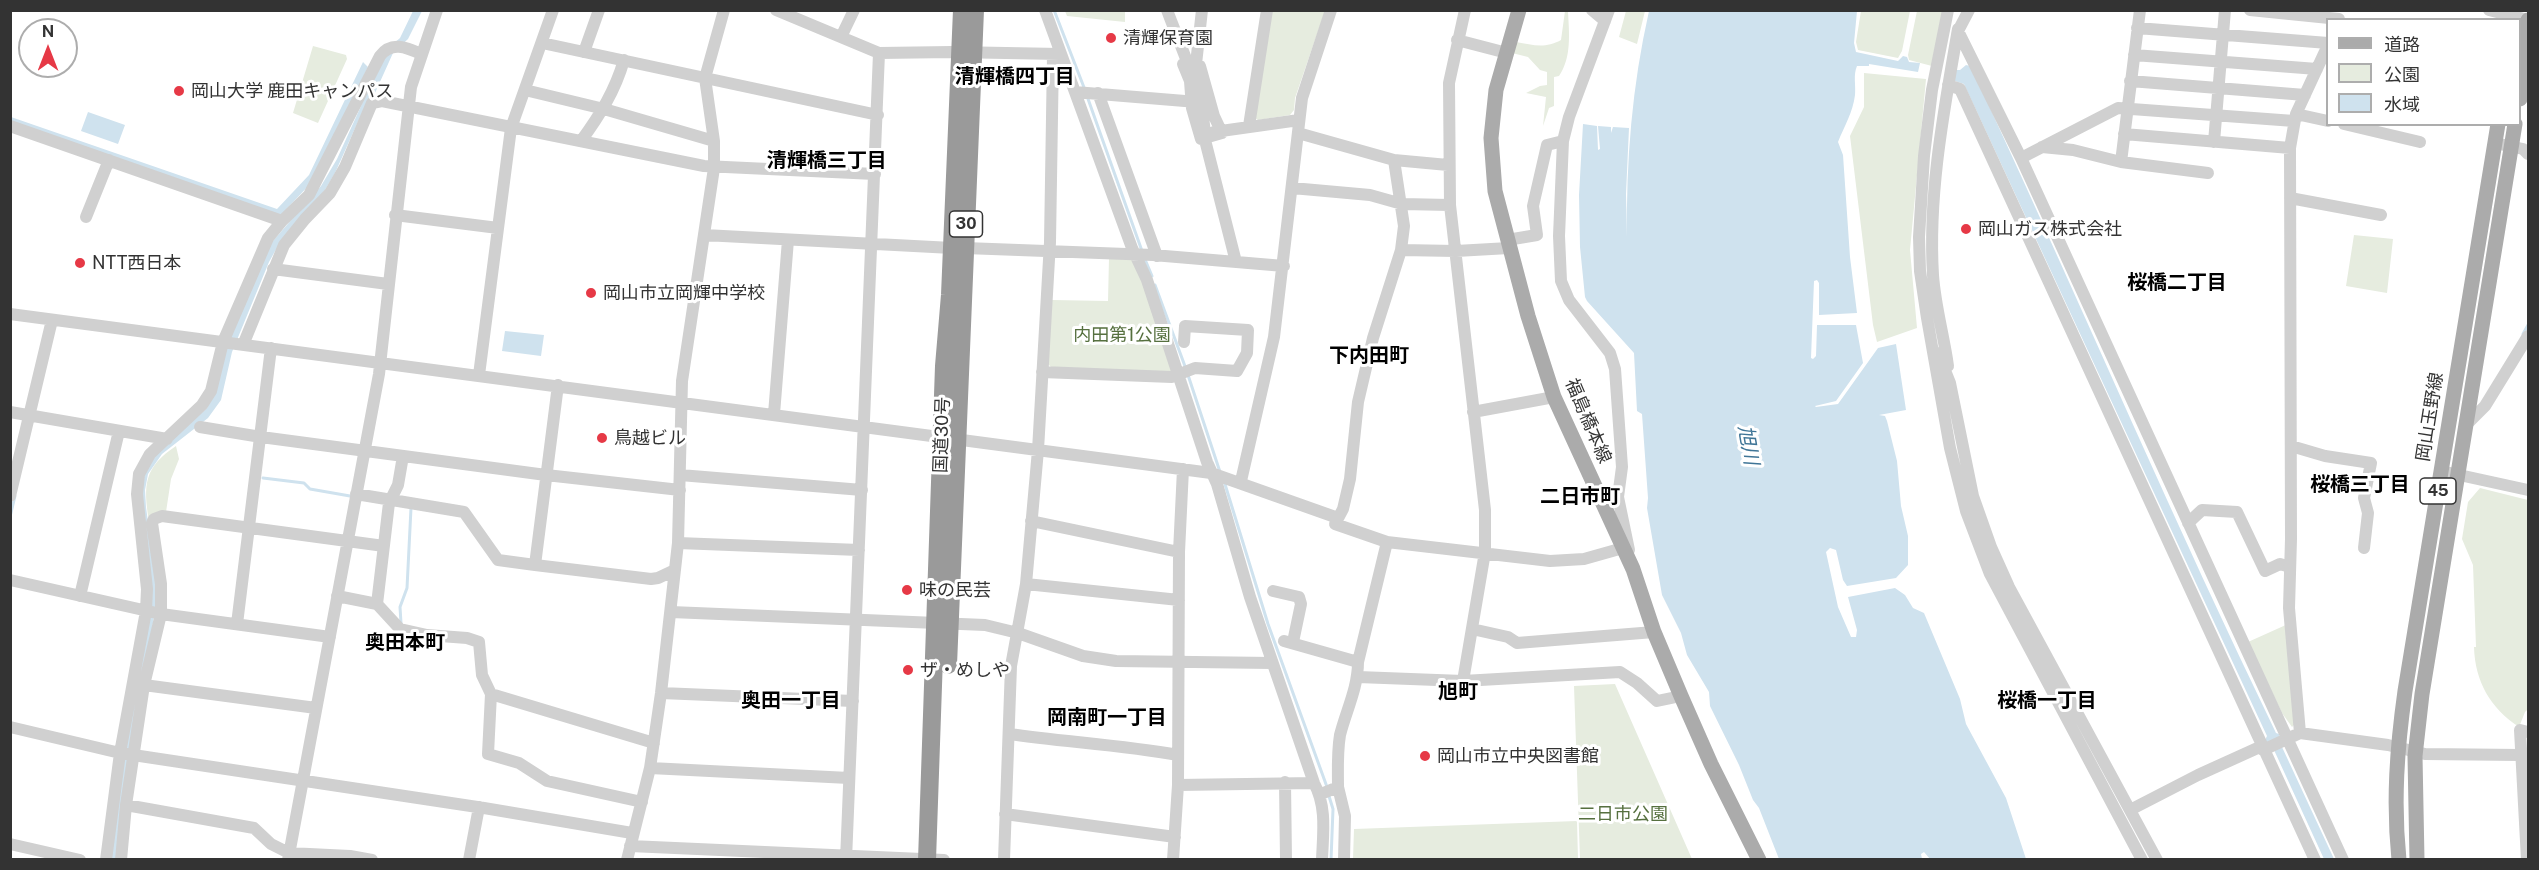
<!DOCTYPE html>
<meta charset="utf-8">
<style>
body{margin:0}
#map{position:relative;width:2539px;height:870px;overflow:hidden;background:#fff;font-family:"Public Sans","Noto Sans JP",sans-serif}
canvas{display:block}
.frame{position:absolute;inset:0;border:12px solid #333;pointer-events:none}
.legend{position:absolute;left:2326px;top:18px;width:195px;height:108px;box-sizing:border-box;background:#fff;border:2px solid #adadad;margin:0;padding:8px 10px;list-style:none;font-size:18px;color:#333}
.legend li{display:flex;align-items:center;gap:12px;height:30px}
.legend b{width:30px;border:2px solid #adadad}
.north{position:absolute;left:18px;top:18px;width:60px;height:60px;box-sizing:border-box;background:#fff;border:2px solid #adadad;border-radius:50%;rotate:0deg;font-size:16px;font-weight:700;line-height:24px;text-align:center;color:#333}
.north::after{content:'';display:block;margin:auto;width:21px;height:27px;background:#e63946;clip-path:polygon(50% 0,100% 100%,50% 72%,0 100%)}
</style>
<div id="map">
<canvas width="2539" height="870"></canvas>
<div class="frame"></div>
<ul class="legend">
<li><b style="height:8px;background:#ababab"></b>道路</li>
<li><b style="height:16px;background:#e6ecdf"></b>公園</li>
<li><b style="height:16px;background:#cfe2ee"></b>水域</li>
</ul>
<div class="north">N</div>
</div>
<script>
const c = document.querySelector('canvas').getContext('2d');
c.lineJoin = 'round';
function paint(path, color) { c.fillStyle = color; c.fill(path, 'evenodd'); }
function strokePath(path, color, width, dash) { c.strokeStyle = color; c.lineWidth = width; c.lineCap = dash ? 'butt' : 'round'; c.setLineDash(dash || []); c.stroke(path); }
function write(font, color, halo, rows, align = 'center') {
  c.font = font + ' "Public Sans","Noto Sans JP",sans-serif'; c.lineWidth = 6; c.setLineDash([]); c.textBaseline = 'middle'; c.strokeStyle = halo; c.fillStyle = color; for (const [text, x, y, turn = 0] of rows) {
    c.save(); c.translate(x, y); c.rotate((+turn || 0) * Math.PI / 180); c.textAlign = isNaN(turn) ? turn : align; if (halo) c.strokeText(text, 0, 0); c.fillText(text, 0, 0); c.restore();
  }
}
const green = new Path2D(`
 M1065,11H1125V22L1067,16Z
 M1270,11H1325L1295,98L1294,110L1290,115L1258,120L1255,118Z
 M1565,11H1568C1569,33 1572,57 1559,76L1554,77V106L1549,108L1543,126L1546,97L1526,93L1540,86L1547,85V72L1540,70L1528,57L1512,53L1516,42C1533,45 1545,49 1561,40Z
 M1626,11H1645L1637,44L1619,37Z
 M1861,11H1910L1902,51L1898,58L1858,50L1856,42Z
 M1917,11H1944L1932,66L1909,60L1908,55Z
 M313,46L346,55L347,59L318,123L293,113Z
 M1864,73L1926,79L1910,250L1917,328L1877,342L1873,325L1850,136L1864,107Z
 M2354,235L2393,239L2387,293L2346,286Z
 M1109,258L1131,259L1138,265L1173,370L1170,373L1053,369L1047,363L1052,300L1108,301Z
 M176,446L179,459L171,479L166,512L149,521C143,485 144,467 176,446Z
 M2480,488L2528,500V709L2525,712L2519,727C2490,708 2475,681 2474,647H2476L2473,565L2462,539L2468,502Z
 M2288,624L2294,725L2292,727L2282,713L2248,642Z
 M1615,684L1692,859H1580L1574,686Z
 M1577,821L1578,859H1353L1354,829Z`);
const water = new Path2D(`
 M413,11H422L408,39L393,53L375,93L370,95L335,173L325,190L279,244L269,262L232,352L221,400L208,418L162,454L148,474L145,490L146,507L155,573L156,604L116,859L110,860L118,790L151,608L139,485L148,461L207,408L231,333L265,250L321,186L337,159L380,64L392,45L400,38Z
 M1649,11H1857L1854,43L1856,52L1898,61L1903,56L1907,57L1909,62L1920,63L1918,72L1869,64V66H1857C1853,75 1856,85 1855,95C1853,112 1844,127 1838,142L1843,155L1850,257L1857,313L1819,315V283L1817,280L1814,281L1811,358L1813,359L1816,356L1817,325H1856L1863,363L1836,401L1815,406L1816,407L1838,404L1878,348L1896,344L1906,410L1879,415L1885,416L1887,421L1897,461L1901,506L1908,536V565L1896,578L1847,586L1843,580L1836,550L1830,548L1826,552L1838,607L1851,637H1856L1857,630L1848,597L1895,588L1905,595L1913,608L1924,613L1960,699L1966,724L2006,798L2026,859H1930L1924,852L1921,854L1922,859H1779L1759,808L1753,800L1739,765L1710,706L1709,692L1687,655L1681,633L1662,595L1647,508L1648,498L1642,414L1637,411L1634,353L1587,301L1585,297L1580,247L1579,195L1583,124L1597,126L1598,150L1600,149L1598,126L1611,127V133L1613,127L1629,128L1626,194L1627,238C1626,161 1632,86 1649,11Z
 M363,62L368,67L312,182L281,215L11,122V117L277,209L309,175Z
 M1966,65L1974,67L1990,108C2086,316 2176,527 2276,733L2279,734L2282,747L2334,859H2324L2274,750L2265,740L2267,736L1964,84L1952,80L1954,70H1960Z
 M88,112L125,125L118,144L81,131Z
 M505,331L544,335L541,356L502,351Z`);
const stream = new Path2D(`
 M1054,10L1085,90
 M1087,96L1142,251
 M1144,257L1152,276
 M1155,285L1186,369
 M2523,334L2528,325
 M1188,375L1220,472
 M263,478L304,483L310,489L350,496
 M1224,481L1268,624L1327,787
 M10,517L15,496
 M401,623L400,607L407,588L411,508
 M1328,793L1333,809L1331,860`);
const minor = new Path2D(`
 M776,10L879,53L952,52L1060,54
 M1045,10L1132,248L1147,280L1207,462L1217,484L1250,597L1314,783C1327,807 1323,833 1322,860
 M1167,10C1182,51 1205,96 1205,140L1236,262
 M1592,10L1605,21
 M1609,10L1569,117L1563,141L1559,236L1561,281L1569,300L1610,353L1615,369L1622,467L1618,497L1629,550
 M1948,10L1932,90L1924,156L1919,237L1920,271L1927,318L1950,448L1966,511L1990,574L2142,860
 M1969,10L1958,31L2021,158L2343,860
 M2250,10L2339,19
 M2489,10L2528,20
 M2137,28L2328,43
 M841,37L854,10
 M1457,40L1507,53
 M542,43L878,115
 M584,52L599,10
 M2134,55L2317,69
 M1191,63L1200,66L1214,116L1222,133L1201,139L1192,108L1190,81L1183,64Z
 M1195,73L1202,10
 M2130,81L2305,95
 M1948,85L1960,89L2315,860
 M525,90L604,109L714,141
 M1075,92L1197,102
 M1098,93L1157,256
 M2296,114L2328,121
 M2344,124L2420,142
 M10,126L282,221
 M1249,126L1267,10
 M1214,132L1299,120
 M1298,133L1394,160L1448,165
 M2124,134L2290,148
 M581,141C600,115 615,91 624,60
 M2214,142L2225,10
 M2495,143L2523,149L2528,154
 M2042,147L2073,150L2121,162L2208,173
 M2021,158L2118,108L2294,121
 M1394,160L1404,226L1401,250L1373,338L1358,402L1350,479L1343,509L1335,524L1387,542L1550,561L1584,559L1623,548
 M2121,162L2140,10
 M1292,188L1370,195L1402,204L1450,205
 M2290,198L2381,215
 M395,215L498,228
 M86,217L109,160
 M704,235L952,248
 M1507,240L1537,235L1533,206L1547,145L1563,141
 M965,248L1153,255L1284,266
 M1401,250L1456,251L1509,248
 M273,269L388,284
 M10,314L1211,473L1338,518
 M243,345L284,245L305,219L330,193L345,167L372,103L382,101L704,166L875,174
 M1938,353L1950,383L1973,496L1991,547L2009,587L2157,860
 M1948,366C1944,336 1935,306 1933,275C1928,193 1944,110 1958,29
 M1042,372L1172,377L1195,368L1237,371L1247,353L1248,330L1185,326L1184,342
 M479,375L511,128L553,10
 M558,385L535,565L651,579L658,578L675,570
 M10,412L167,439
 M1473,412L1554,397
 M774,414L788,240
 M2468,423L2485,406L2528,336
 M200,427L261,437L546,475L680,490
 M2291,446L2325,456L2371,463L2364,498L2368,513L2364,548
 M2441,471L2528,490
 M680,475L862,490
 M1241,481L1274,337L1302,98L1331,10
 M356,494L464,512L498,560L535,565
 M10,496L52,320
 M1031,521L1179,552
 M2188,523L2202,510L2237,512L2265,571L2280,564L2290,567
 M678,543L859,550
 M10,580L161,614L330,637
 M1026,584L1179,600
 M1273,591L1299,597L1301,604L1293,642
 M80,596L119,431
 M337,596L377,604L400,629L427,635L467,638L479,642L482,675L491,694L654,743
 M377,604L389,503L398,485L403,456
 M671,612L985,625L1018,633L1083,656L1116,661L1272,663
 M237,624L271,348
 M1472,629L1508,637L1517,643L1654,632
 M1284,641L1358,662
 M1358,677L1463,681L1620,672L1637,683L1657,701L1681,696
 M1463,681L1485,552V510L1450,205L1449,83L1465,10
 M144,685L316,708
 M661,693L853,701
 M491,694L488,754L519,763L547,781L642,802
 M10,727L120,753L484,808L632,833
 M2300,733L2289,608L2291,539L2290,148L2296,114L2328,45
 M1009,734C1065,742 1122,745 1178,755
 M2263,750L2300,733L2388,745L2425,754L2520,755
 M650,768L849,778
 M1285,782L1286,860
 M1178,785L1314,783
 M1338,787L1345,816L1344,860
 M1321,794L1338,787C1338,770 1337,753 1340,735C1346,711 1358,688 1358,662L1387,542
 M126,805L254,828L271,844L289,853L350,856L372,860
 M2130,810L2198,775L2262,746
 M1005,814L1175,837
 M10,844L80,860
 M630,846L944,860
 M106,860L120,753L146,611L147,589L137,494L139,474L150,454L202,405L211,391L223,342L268,238L282,221L309,195L380,56C391,41 406,47 421,54
 M121,860L126,805L144,685L161,614V584L152,523L154,519L162,516L384,546
 M288,860L379,374L411,87L437,10
 M469,860L479,807
 M627,860L650,768L661,693L678,543L682,381L714,168V141L705,78L724,10
 M846,860L879,53
 M1004,860L1011,666L1026,584L1038,450L1050,242L1053,55
 M1173,860L1178,785L1179,552L1183,469
 M2527,860L2520,730L2528,732`);
const major = new Path2D(`
 M1519,10L1496,90L1491,138L1495,191L1528,316L1554,397L1633,569L1654,632L1681,696L1711,764L1759,860
 M2520,99L2528,51V20
 M2399,860C2393,802 2397,748 2405,691L2498,124
 M2417,860L2415,756L2422,694L2515,124`);
const highway = new Path2D(`
 M948,665L975,10
 M927,860L944,366L950,295L962,10`);
const markers = [
 [1111,38,6,"#e63946"],
 [179,91,6,"#e63946"],
 [1966,229,6,"#e63946"],
 [80,263,6,"#e63946"],
 [591,293,6,"#e63946"],
 [602,438,6,"#e63946"],
 [907,590,6,"#e63946"],
 [908,670,6,"#e63946"],
 [1425,756,6,"#e63946"]
];
const shields = [
 [966,224,33],
 [2438,491,36]
];
const shieldNames = [
 ["30",966,224],
 ["45",2438,491]
];
const poiNames = [
 ["清輝保育園",1123,38],
 ["岡山大学 鹿田キャンパス",191,91],
 ["岡山ガス株式会社",1978,229],
 ["NTT西日本",92,263],
 ["岡山市立岡輝中学校",603,293],
 ["鳥越ビル",614,438],
 ["味の民芸",919,590],
 ["ザ・めしや",920,670],
 ["岡山市立中央図書館",1437,756]
];
const parkNames = [
 ["内田第1公園",1122,335],
 ["二日市公園",1623,814]
];
const streetNames = [
 ["岡山玉野線",2430,417,-81],
 ["福島橋本線",1588,421,67],
 ["国道30号",942,435,-88]
];
const neighbourhoodNames = [
 ["清輝橋四丁目",1015,77],
 ["清輝橋三丁目",827,161],
 ["桜橋二丁目",2177,283],
 ["下内田町",1369,356],
 ["桜橋三丁目",2360,485],
 ["二日市町",1580,497],
 ["奥田本町",405,643],
 ["旭町",1458,692],
 ["奥田一丁目",791,701],
 ["桜橋一丁目",2047,701],
 ["岡南町一丁目",1107,718]
];
const waterNames = [
 ["旭川",1748,445,80]
];
paint(green, '#e6ecdf');
paint(water, '#cfe2ee');
strokePath(stream, '#cfe2ee', 3);
strokePath(minor, '#d0d0d0', 12);
strokePath(major, '#ababab', 15);
strokePath(highway, '#9a9a9a', 18);
for (const [x, y, r, color] of markers) { const dot = new Path2D(); dot.arc(x, y, r, 0, 2 * Math.PI); c.fillStyle = color; c.fill(dot); strokePath(dot, '#fff', 2); }
for (const [x, y, w] of shields) { const box = new Path2D(); box.roundRect(x - w / 2, y - 13, w, 26, 4.5); c.fillStyle = '#fff'; c.fill(box); strokePath(box, '#333', 1.5); }
write('bold 16px', '#333', null, shieldNames);
write('18px', '#333', '#fff', poiNames, 'left');
write('18px', '#56703f', '#fff', parkNames);
write('18px', '#333', '#fff', streetNames);
write('bold 20px', '#000', '#fff', neighbourhoodNames);
write('italic 20px', '#3f7597', '#fff', waterNames);
</script>
